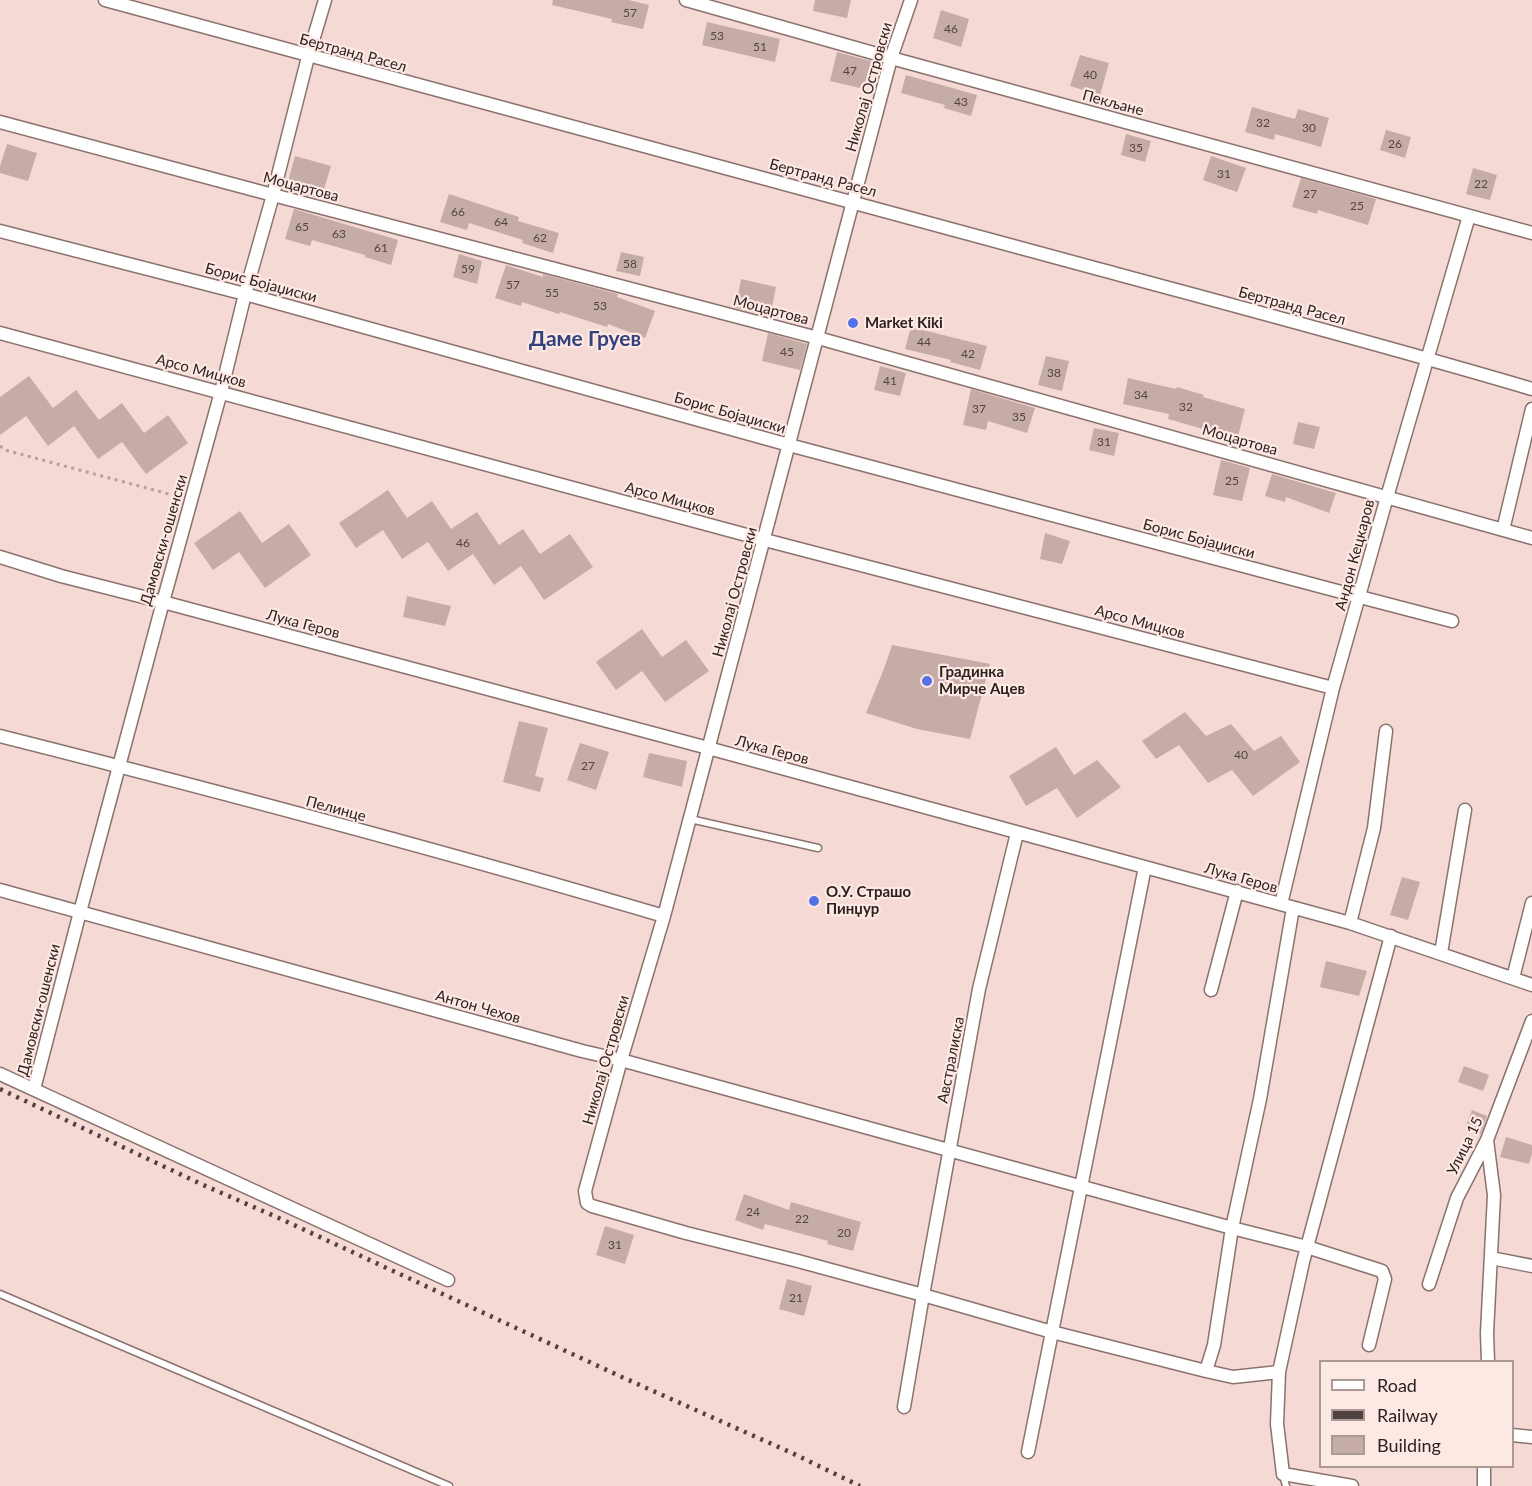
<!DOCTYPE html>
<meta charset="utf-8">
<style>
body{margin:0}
#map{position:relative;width:1532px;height:1486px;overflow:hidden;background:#f5d9d4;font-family:Lato,sans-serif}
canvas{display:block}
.legend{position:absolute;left:1319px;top:1360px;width:195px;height:108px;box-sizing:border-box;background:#fee8e3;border:2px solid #aa9995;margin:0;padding:8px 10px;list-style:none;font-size:18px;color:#2c2220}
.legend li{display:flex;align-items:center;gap:12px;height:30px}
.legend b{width:30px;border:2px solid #aa9995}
</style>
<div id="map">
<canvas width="1532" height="1486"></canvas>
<ul class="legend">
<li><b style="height:8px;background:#fff"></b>Road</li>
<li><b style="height:8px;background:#504240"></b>Railway</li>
<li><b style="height:16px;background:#c6aca7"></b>Building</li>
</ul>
</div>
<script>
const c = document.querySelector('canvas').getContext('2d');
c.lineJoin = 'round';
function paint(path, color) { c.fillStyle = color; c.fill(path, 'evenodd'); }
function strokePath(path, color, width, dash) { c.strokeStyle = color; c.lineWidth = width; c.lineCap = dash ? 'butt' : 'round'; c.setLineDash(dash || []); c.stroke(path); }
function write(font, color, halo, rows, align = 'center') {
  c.font = font + ' Lato,sans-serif'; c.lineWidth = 4.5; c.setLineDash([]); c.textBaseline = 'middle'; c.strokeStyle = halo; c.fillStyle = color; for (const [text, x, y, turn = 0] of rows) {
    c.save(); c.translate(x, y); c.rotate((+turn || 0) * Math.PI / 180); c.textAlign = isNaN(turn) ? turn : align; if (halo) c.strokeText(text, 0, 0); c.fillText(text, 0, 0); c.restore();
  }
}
const building = new Path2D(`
 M553,0H629L649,5L643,29L611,22L612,19L552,5Z
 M815,0H851L847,18L813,11Z
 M941,10L969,19L961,47L933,38Z
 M707,22L780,39L775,62L702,45Z
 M837,52L871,61L864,89L830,81Z
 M1080,55L1109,63L1100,95L1070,86Z
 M906,75L977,95L971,116L944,108L945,105L901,93Z
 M1252,107L1295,119L1298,109L1329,118L1321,147L1275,134L1274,140L1245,132Z
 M1386,130L1411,137L1405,158L1380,150Z
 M1126,134L1151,141L1145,162L1121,155Z
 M7,144L37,153L28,181L0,173V166Z
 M295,156L331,166L321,199L299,193L300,189L287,185Z
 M1211,156L1246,168L1237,192L1203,180Z
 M1473,168L1497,175L1490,200L1466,194Z
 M1301,178L1376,199L1368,225L1318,210L1317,214L1292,207Z
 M449,194L519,217L518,221L559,233L553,253L522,243L523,240L469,223L467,230L440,222Z
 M294,209L398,240L391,265L365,257V255L312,240L310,246L285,239Z
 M621,252L644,257L640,276L616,271Z
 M459,254L482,261L477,284L453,277Z
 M506,265L543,277V274L618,294L617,297L655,311L645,338L608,324L607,327L560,312L559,314L522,302L521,306L495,298Z
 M741,279L776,287L770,317L736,308Z
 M911,327L987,346L980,370L950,362L951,360L905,349Z
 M768,333L807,344L800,370L762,361Z
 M1046,356L1069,361L1062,391L1038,385Z
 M880,366L906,373L900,396L874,390Z
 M29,376L53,408L76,390L99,420L122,403L144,433L168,415L188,443L146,474L122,442L98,459L74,426L48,446L26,416L0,435V397Z
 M1128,378L1176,389L1177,387L1204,395L1203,397L1245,409L1237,440L1209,433L1210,431L1168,419L1169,414L1123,404Z
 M971,389L1035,408L1027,433L988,421L986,430L963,425Z
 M1298,422L1320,427L1314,449L1293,444Z
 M1094,428L1119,433L1114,456L1089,450Z
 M1221,460L1250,468L1242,501L1213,495Z
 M1272,474L1336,493L1329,513L1286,497L1285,502L1265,496Z
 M388,490L407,518L432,501L451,529L477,512L499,545L523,529L540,554L570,534L593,567L544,600L521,566L494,585L473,554L448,571L428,542L402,559L383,530L356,548L339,523Z
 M240,511L262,543L289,524L311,555L265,588L239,552L213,570L194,543Z
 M1045,533L1070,541L1062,564L1040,559Z
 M407,596L451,606L445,626L403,617Z
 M642,629L662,657L686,640L709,671L665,702L642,671L616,690L596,662Z
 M892,645L990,664L970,739L917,729L866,713L885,666Z
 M1185,712L1206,736L1231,724L1254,751L1281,736L1300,762L1253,796L1232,770L1208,783L1179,745L1156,759L1142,741Z
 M519,721L548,728L535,776L544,778L540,792L503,782Z
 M580,743L609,752L596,790L567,780Z
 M1056,747L1074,775L1097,760L1121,787L1077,818L1057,788L1026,806L1009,776Z
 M649,753L687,761L682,787L643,777Z
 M1402,877L1420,882L1408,920L1390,915Z
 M1326,961L1367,971L1359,996L1320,987Z
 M1464,1066L1489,1075L1483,1091L1458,1082Z
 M1472,1110L1487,1116L1481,1134L1465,1128Z
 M1506,1137L1532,1145V1154L1529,1164L1500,1157Z
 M744,1194L789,1210L791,1202L861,1222L853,1251L827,1244L828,1241L765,1224L763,1230L735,1220Z
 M605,1226L634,1235L625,1264L596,1255Z
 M787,1279L812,1286L804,1316L779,1309Z`);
const path = new Path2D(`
 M0,446L5,450L180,497`);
const service = new Path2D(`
 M690,819L818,848
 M0,1294L449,1486
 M1283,1475L1286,1486`);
const minor = new Path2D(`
 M105,0C437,93 770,179 1102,270C1246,309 1390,347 1532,389
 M686,0L891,58L1532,233
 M911,0L891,58L664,916L621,1060L585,1191L587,1203L592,1206L686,1233L798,1261L923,1295L1052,1332L1206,1371L1214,1345L1232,1228L1260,1099L1293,908
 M0,122L273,195L818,338L1532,538
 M0,231L245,294L789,445L1360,597L1452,621
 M0,333L765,540L1333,688
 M1503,530L1532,409
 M0,557L61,576L163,602L708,748L1350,923L1532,985
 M0,736C222,792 444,851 664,916
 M0,890L582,1051L621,1060L1232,1228L1307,1247L1382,1271L1385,1279L1369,1345
 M1281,904L1333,688L1387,497L1469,216
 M1350,923L1374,828L1386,731
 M1441,953L1465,810
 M1513,978L1532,903
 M1211,990L1237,891
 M0,1074L448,1280
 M34,1089L80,912L163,602L221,392L245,294L273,195L308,57L325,0
 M1487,1140L1494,1195L1487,1333L1488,1362
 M1491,1258L1532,1266
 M1429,1284L1457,1198L1487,1140L1532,1021
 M1206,1371L1233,1377L1279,1372
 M904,1407L923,1295L979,989L1017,833
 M1512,1435L1532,1437
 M1028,1452L1145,867
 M1352,1486L1283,1474L1277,1424L1279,1372L1303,1262L1391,936
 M1484,1486V1466`);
const rail = new Path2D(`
 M0,1089L201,1184L281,1219L624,1378L792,1453L860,1486`);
const markers = [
 [853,323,6,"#5571e7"],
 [927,681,6,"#5571e7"],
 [814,901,6,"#5571e7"]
];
const numberNames = [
 ["57",630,13],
 ["46",951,29],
 ["53",717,36],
 ["51",760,47],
 ["47",850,71],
 ["40",1090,75],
 ["43",961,102],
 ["32",1263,123],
 ["30",1309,128],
 ["26",1395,144],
 ["35",1136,148],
 ["31",1224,174],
 ["22",1481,184],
 ["27",1310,194],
 ["25",1357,206],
 ["66",458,212],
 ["64",501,222],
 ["65",302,227],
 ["63",339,234],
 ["62",540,238],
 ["61",381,248],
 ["58",630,264],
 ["59",468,269],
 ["57",513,285],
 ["55",552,293],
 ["53",600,306],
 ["44",924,342],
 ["45",787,352],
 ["42",968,354],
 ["38",1054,373],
 ["41",890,381],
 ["34",1141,395],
 ["32",1186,407],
 ["37",979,409],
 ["35",1019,417],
 ["31",1104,442],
 ["25",1232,481],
 ["46",463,543],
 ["40",1241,755],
 ["27",588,766],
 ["24",753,1212],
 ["22",802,1219],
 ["20",844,1233],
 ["31",615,1245],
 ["21",796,1298]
];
const streetNames = [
 ["Бертранд Расел",353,53,15],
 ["Николај Островски",869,87,-74],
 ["Пекљане",1113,103,15],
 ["Бертранд Расел",823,178,15],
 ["Моцартова",301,187,15],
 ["Борис Бојаџиски",261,283,15],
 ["Бертранд Расел",1292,306,15],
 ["Моцартова",771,310,15],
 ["Арсо Мицков",201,371,15],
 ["Борис Бојаџиски",730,413,16],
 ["Моцартова",1240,440,16],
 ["Арсо Мицков",670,499,15],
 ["Борис Бојаџиски",1199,539,15],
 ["Дамовски-ошенски",164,540,-74],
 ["Андон Кецкаров",1355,555,-75],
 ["Николај Островски",735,592,-75],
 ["Арсо Мицков",1140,622,15],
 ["Лука Геров",303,624,15],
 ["Лука Геров",772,750,15],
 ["Пелинце",336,809,15],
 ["Лука Геров",1241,878,16],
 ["Антон Чехов",478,1007,16],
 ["Дамовски-ошенски",39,1010,-76],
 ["Николај Островски",606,1060,-74],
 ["Австралиска",951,1060,-79],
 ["Улица 15",1465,1146,-64]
];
const poiNames = [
 ["Market Kiki",865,323],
 ["Градинка",939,672],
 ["Мирче Ацев",939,689],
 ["О.У. Страшо",826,892],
 ["Пинџур",826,909]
];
const districtNames = [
 ["Даме Груев",585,339]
];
paint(building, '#c6aca7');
strokePath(service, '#8a726d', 9);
strokePath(minor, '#8a726d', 15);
strokePath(path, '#b7a09c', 3, [3, 4.5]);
strokePath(service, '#fff', 6);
strokePath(minor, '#fff', 12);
strokePath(rail, '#504240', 4.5, [3, 6]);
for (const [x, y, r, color] of markers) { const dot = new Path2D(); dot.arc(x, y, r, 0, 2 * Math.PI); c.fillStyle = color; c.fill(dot); strokePath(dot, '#fee8e3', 2); }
write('12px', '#524442', null, numberNames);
write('15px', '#2c2220', '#fee8e3', streetNames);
write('bold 15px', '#2c2220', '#fee8e3', poiNames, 'left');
write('bold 21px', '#32427d', '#fee8e3', districtNames);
</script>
